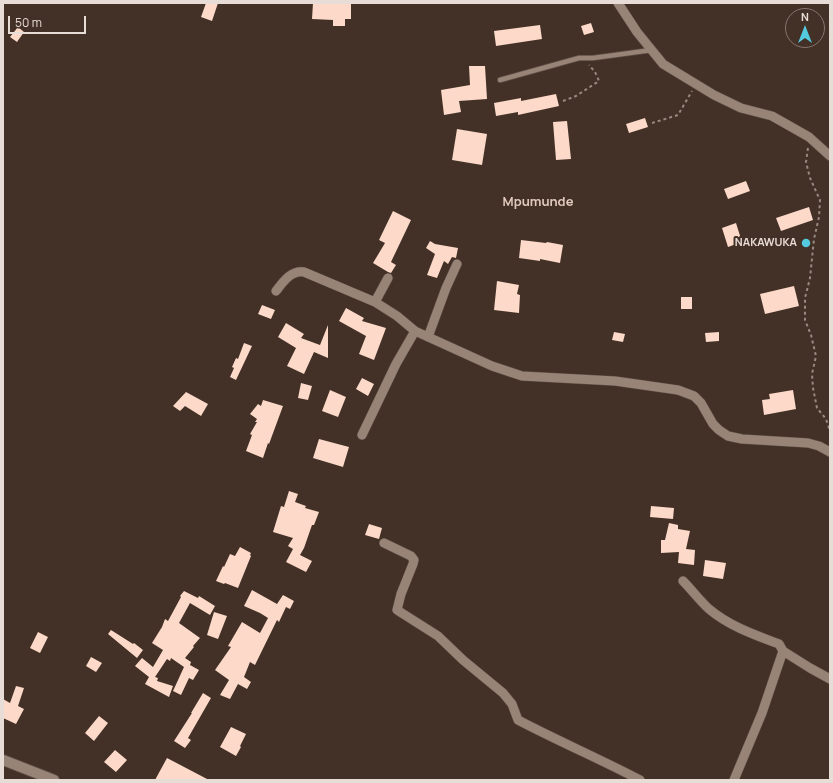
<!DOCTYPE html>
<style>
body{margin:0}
#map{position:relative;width:833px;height:783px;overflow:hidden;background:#433127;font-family:Manrope,sans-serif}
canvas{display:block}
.frame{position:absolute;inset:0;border:4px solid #e8dcd6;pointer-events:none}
.north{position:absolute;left:785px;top:8px;width:40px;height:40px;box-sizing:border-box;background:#433127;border:1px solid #85756d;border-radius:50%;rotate:0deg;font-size:11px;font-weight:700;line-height:16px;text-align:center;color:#e8dcd6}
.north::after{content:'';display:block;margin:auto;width:14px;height:18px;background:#54cade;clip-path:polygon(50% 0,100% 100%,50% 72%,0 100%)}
.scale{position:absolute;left:8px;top:16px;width:78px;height:18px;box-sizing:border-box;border:2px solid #e8dcd6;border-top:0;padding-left:5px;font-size:12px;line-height:14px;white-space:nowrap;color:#e8dcd6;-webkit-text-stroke:3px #433127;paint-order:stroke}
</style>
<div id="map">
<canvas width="833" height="783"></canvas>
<div class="frame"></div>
<div class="north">N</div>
<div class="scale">50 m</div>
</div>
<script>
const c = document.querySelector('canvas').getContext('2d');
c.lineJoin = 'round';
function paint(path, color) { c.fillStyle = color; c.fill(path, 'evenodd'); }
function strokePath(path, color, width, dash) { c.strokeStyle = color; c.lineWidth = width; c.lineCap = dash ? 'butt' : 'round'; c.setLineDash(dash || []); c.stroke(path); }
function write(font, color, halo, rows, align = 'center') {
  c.font = font + ' Manrope,sans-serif'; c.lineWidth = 4; c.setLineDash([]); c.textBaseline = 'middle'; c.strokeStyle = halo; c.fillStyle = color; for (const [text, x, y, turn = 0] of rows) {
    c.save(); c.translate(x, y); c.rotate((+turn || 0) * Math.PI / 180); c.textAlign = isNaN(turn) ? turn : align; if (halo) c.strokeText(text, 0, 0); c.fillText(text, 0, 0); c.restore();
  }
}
const building = new Path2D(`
 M206,3H218L212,21L201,17Z
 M313,3H351V19H345V26H333V20L312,19Z
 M591,23L594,32L584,35L581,26Z
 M540,25L542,39L496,46L494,31Z
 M18,27L24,32L17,42L10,37Z
 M469,66H485L487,99L459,101L461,112L444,115L441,90L470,85Z
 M556,94L559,106L518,115V112L496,116L494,103L521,98V101Z
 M645,118L648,127L629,133L626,124Z
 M567,121L571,159L556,160L553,122Z
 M457,129L487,134L482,165L452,160Z
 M746,181L750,191L728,199L724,189Z
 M809,207L813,220L781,231L776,218Z
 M393,211L411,220L391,262L396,265L391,273L388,272L373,263L385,243L379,240Z
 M736,223L742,242L728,247L722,228Z
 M521,240L546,243L547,242L563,245L560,263L540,259V261L519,258Z
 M430,241L435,244L458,248L456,258L452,257L448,264L444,261L437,278L427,275L435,254L426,248Z
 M497,281L519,285L517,294L520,295L519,313L494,310Z
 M794,286L799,306L765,314L760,294Z
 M681,297H692V309H681Z
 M262,305L275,310L271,319L258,314Z
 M346,308L364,318L362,321L386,328L374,360L359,354L366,336L339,321Z
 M286,323L304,334L301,338L320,345L328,325V358L314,352L304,374L287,366L296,348L278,337Z
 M614,332L625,334L623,342L612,340Z
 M719,332V341L706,342L705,333Z
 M244,343L252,346L236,380L230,377L234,368L232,367L236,358L238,359Z
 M362,378L374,384L368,396L356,389Z
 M301,383L312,386L308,400L298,398Z
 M330,390L346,397L338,417L322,411Z
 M793,390L796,409L764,415L762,400L770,399L769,394Z
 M186,392L208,404L201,416L185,406L180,411L173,406Z
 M263,400L283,406L269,444L268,443L263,458L246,451L252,435L250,434L257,422H255L257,419L250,414L258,404L261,406Z
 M319,439L349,447L343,467L313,458Z
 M289,491L298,494L295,502L306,506L305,508L319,512L314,525H312L304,548L300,555L312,561L306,572L286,562L293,549L288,546L293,538L273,532L281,506L284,507Z
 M651,506L674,508L673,519L650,517Z
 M669,523L678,525V529L690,531L686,549L695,550L694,565L678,563L679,552L661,553V540H665Z
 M369,524L382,528L379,539L365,535Z
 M240,547L251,553L250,555L251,556L238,588L225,583L224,584L216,581L223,566L224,567L230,554L235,556Z
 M705,560L726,563L723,579L703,576Z
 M252,590L277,604L283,595L294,601L290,609L286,607L279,622L277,620L255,665L250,662L244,677L251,682L247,689L238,684L230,699L220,695L229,680L215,670L231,647L228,646L242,622L260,633L268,618L260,613L244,606Z
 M184,591L198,598L199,596L215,606L210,615L190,603L179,623L200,638L193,646L194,647L185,658L191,662L190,665L199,670L193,680L189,678L181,695L173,691L184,667L171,658L170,661L167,659L155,677L158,678L157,681L173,686L169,697L145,684L149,677L135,666L142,658L153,667L163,650L152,643L162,627L165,619L168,621L181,597L180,596Z
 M214,612L227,616L218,639L207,635Z
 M111,630L133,644L134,643L143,650L137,658L108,634Z
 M38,632L48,637L40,653L30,648Z
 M91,657L102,663L96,672L86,666Z
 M16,686L24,688L18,706L24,709L16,724L3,718V699L10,703Z
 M203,693L211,698L188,738L191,740L185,748L174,741L192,713H191Z
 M99,716L108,723L94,741L85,733Z
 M231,727L246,734L240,746L241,747L236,756L220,747Z
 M115,750L127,760L116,772L104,762Z
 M167,758L209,780H155Z`);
const path = new Path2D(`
 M563,101L576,96L599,81L595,72L589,65
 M652,123L678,115L692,91
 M808,148L806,162L810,178L820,200L819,217L814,239L810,278L805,298V320L811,335L816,356L812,374L813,388L817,408L826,419L830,431`);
const service = new Path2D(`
 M500,80L579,58H593L652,50`);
const minor = new Path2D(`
 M618,3L637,32L663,64L714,95L741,108L772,116L809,137L830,156
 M276,291C283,282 291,270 304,272L375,302L397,316L415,331L492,366L522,376L615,381L678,390L694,396L701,403L713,424L719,430L728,436L742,439L808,443L819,446L830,452
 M375,302L388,278
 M428,337L446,288L457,264
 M362,435L396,364L415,331
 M384,543L411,556L414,560L413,564L401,594L397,610L438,636L463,660L503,693L512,704L518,720C558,741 600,759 640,780
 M683,581C692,590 700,601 709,609C729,626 755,635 779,644L783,651L810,668L830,679
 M734,780L762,713L783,651`);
const tertiary = new Path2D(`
 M3,760L54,780`);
const markers = [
 [806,243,5,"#54cade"]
];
const poiNames = [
 ["NAKAWUKA",797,243]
];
const quarterNames = [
 ["Mpumunde",538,202]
];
paint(building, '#fcd9c8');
strokePath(service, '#5e4f47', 6);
strokePath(minor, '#5e4f47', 10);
strokePath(tertiary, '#5e4f47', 12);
strokePath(path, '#988981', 2, [3, 3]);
strokePath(service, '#988377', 4.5);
strokePath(minor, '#988377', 9);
strokePath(tertiary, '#988377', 10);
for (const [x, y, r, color] of markers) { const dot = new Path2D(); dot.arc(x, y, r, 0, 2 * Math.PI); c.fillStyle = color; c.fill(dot); strokePath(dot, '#433127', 1.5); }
write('bold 11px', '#e8dcd6', '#433127', poiNames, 'right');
write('bold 13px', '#e2cabe', '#433127', quarterNames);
</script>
